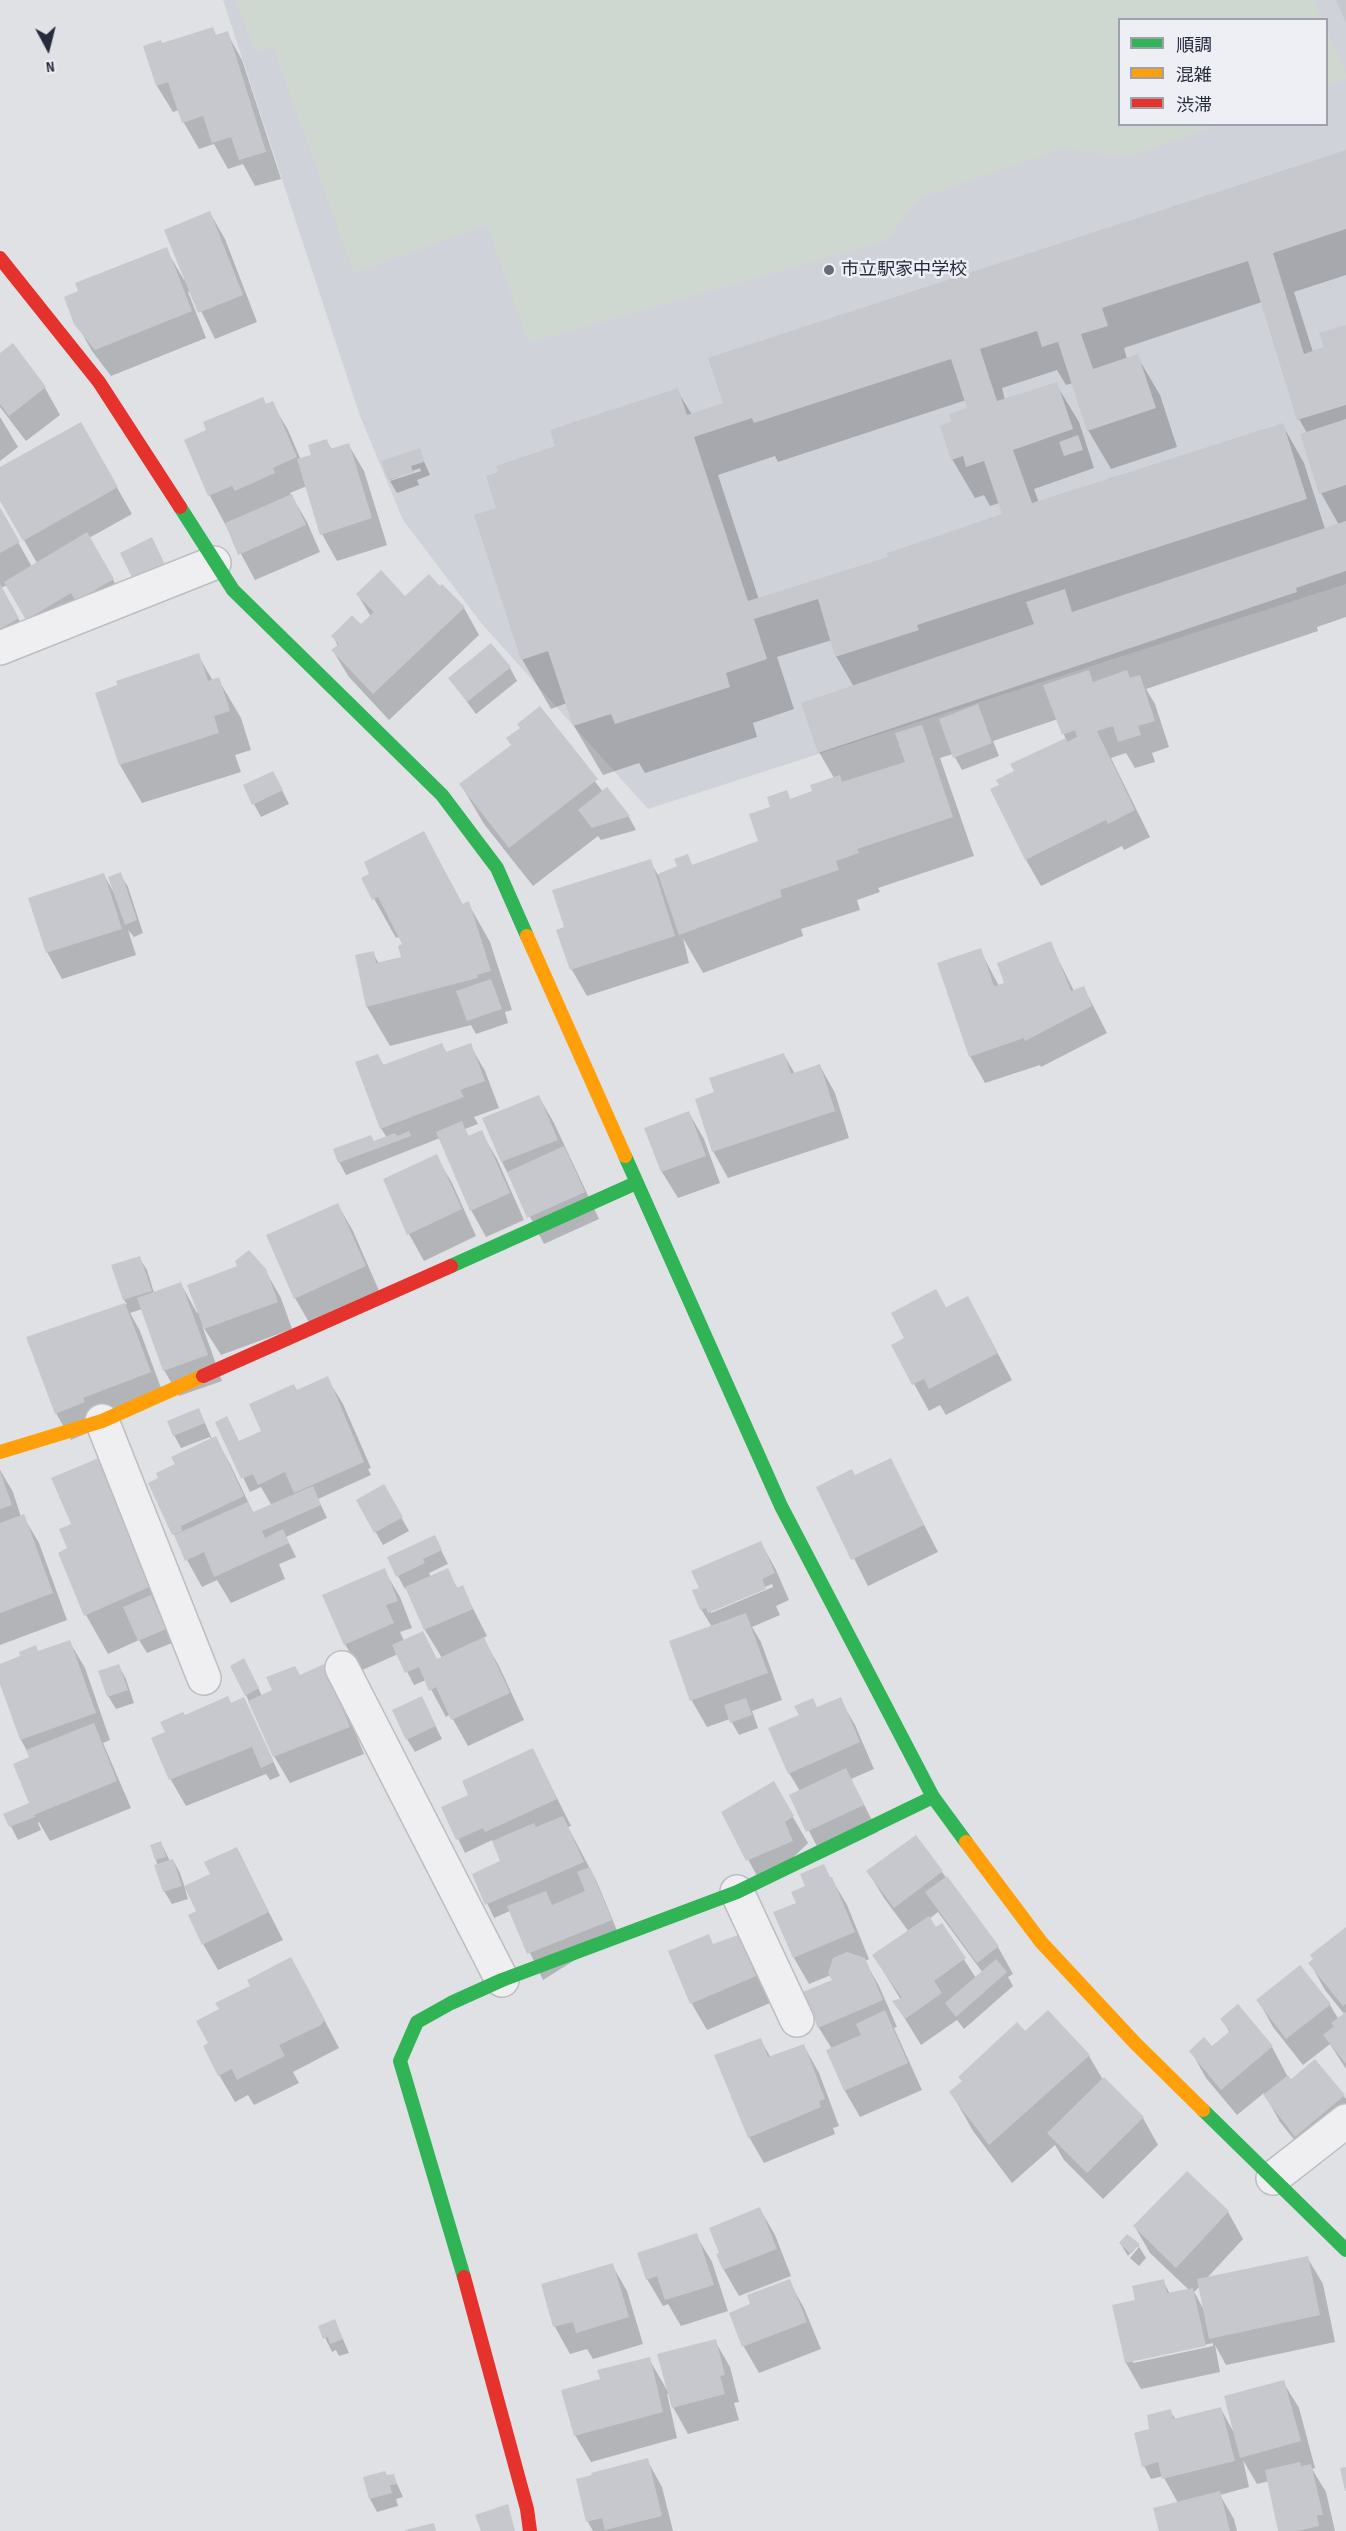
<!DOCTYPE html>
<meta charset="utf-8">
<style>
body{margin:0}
#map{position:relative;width:1346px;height:2531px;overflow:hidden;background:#e0e1e5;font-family:"Sofia Sans Condensed","Noto Sans JP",sans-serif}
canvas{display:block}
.legend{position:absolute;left:1118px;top:18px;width:210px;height:108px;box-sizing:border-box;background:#edeff5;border:2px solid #9ea1ac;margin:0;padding:8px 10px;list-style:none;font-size:18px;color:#272b3e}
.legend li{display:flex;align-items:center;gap:12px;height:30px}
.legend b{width:30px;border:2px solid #9ea1ac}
.north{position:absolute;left:18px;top:18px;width:60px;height:60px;-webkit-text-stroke:4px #edeff5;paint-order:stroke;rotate:173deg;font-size:16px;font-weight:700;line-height:24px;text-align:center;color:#272b3e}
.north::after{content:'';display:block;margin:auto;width:21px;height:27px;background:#272b3e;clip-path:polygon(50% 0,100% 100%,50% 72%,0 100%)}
</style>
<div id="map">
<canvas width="1346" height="2531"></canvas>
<ul class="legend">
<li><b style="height:8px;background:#30b455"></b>順調</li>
<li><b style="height:8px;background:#ff9f0a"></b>混雑</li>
<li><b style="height:8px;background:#e5322d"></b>渋滞</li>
</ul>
<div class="north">N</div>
</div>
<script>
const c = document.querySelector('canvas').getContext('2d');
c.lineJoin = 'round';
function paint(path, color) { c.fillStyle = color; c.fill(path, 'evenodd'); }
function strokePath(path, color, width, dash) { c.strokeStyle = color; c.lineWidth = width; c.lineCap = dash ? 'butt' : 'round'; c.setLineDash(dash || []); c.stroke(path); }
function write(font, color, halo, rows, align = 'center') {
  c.font = font + ' "Sofia Sans Condensed","Noto Sans JP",sans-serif'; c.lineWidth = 5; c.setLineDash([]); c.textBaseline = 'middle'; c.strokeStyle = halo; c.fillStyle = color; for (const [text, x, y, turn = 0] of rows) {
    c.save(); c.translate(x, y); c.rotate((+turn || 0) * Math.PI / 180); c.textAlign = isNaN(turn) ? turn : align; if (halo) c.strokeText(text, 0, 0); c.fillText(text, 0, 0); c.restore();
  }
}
const built = new Path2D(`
 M223,0H1346V584L648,809L482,624L403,520L360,416ZM1120,20H1326V124H1120Z`);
const green = new Path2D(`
 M236,0H1313L1322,19L1120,20V124L1219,125L1129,157L1062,149L920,198L886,241L529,343L487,225L354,273L273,46L255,52Z
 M1327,30L1346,73V79L1327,86Z`);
const shadow = new Path2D(`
 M227,33L242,60L281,179L255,186L243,164L228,169L214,144L199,149L184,123L179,110L173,112L157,86L145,47Z
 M1346,152V275L1294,292L1313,352L1326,348L1346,326V617L1317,627L1318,631L1146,689L1155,704L1169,747L1152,753L1155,762L1135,768L1126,753L1111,758L1150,837L1124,850L1122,846L1041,886L1026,860L1066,740L1058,719L993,741L999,756L962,770L953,754L940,758L974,856L878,888L880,892L857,900L860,910L801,929L803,936L703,973L683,938L689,963L587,996L572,970L558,931L566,928L650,861L658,875L679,867L687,856L693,866L760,842L791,800L814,792L834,778L819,752L854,687L836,656L832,640L777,657L794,709L753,723L757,737L645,773L639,763L603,775L574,726L567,703L551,709L522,659L498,509L557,447L677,390L692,415L724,404ZM1262,302L1299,419L1307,433L1321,493L1339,525L1325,529L1304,463L1282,424L1039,503L1034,489L1094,468L1079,422L1056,384L1005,400L1002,388L1057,370L1066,385L1073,383L1088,430L1111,469L1177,447L1160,395L1137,356L1127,359L1124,348ZM966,400L969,409L954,422L952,459L975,498L984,495L990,506L999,503L1004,515L890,558L759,600L718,475L775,456L778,462Z
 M210,213L225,239L257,322L215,339L191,291L188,292L206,338L111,376L92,351L76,323L80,292L166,249L184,280L186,279Z
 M13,345L45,388L60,415L26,441L0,407V355Z
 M272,403L288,430L301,460L313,456L326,440L332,450L348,444L364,471L387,545L337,561L322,534L307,486L290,493L307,522L320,552L255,580L210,496L186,441Z
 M0,417L18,447L0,461Z
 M81,424L132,514L89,538L128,606L43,646L7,585L1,588L33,645L0,664V510L32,567L37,563L0,498V469Z
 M419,450L430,475L417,480L419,485L397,493L390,481L421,471L420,468L390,480L383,462Z
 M358,595L405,598L464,608L479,635L389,720L349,677L333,651L338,646L333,636L361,627L371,617Z
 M198,655L213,681L218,679L241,718L251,750L235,755L241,772L142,803L120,765Z
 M510,668L517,681L476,714L450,679Z
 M539,708L603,792L607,789L629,817L636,830L601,840L598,836L533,886L484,824L461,785L512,745L521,729Z
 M280,786L289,804L261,817L254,804Z
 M424,833L463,905L468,903L490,942L512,1010L505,1012L508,1023L476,1034L471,1025L390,1046L367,1007L356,956L373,953L379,964L403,958L404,945L400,936L396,938L363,879Z
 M120,874L128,887L143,933L134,937L128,930L136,955L62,979L47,952L104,875L114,893Z
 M1050,943L1074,991L1084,988L1107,1033L1041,1067L1040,1065L985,1083L970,1056L980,950L999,986L1006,984Z
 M442,1045L447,1053L470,1045L485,1071L499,1108L474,1117L478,1124L465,1129L469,1137L481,1132L497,1159L524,1220L486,1237L471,1210L440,1138L346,1175L339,1162L387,1138L381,1128L378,1055L384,1066Z
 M784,1055L795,1074L820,1066L835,1093L849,1138L728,1178L713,1151L716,1093Z
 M539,1097L554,1123L599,1219L544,1244L502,1162Z
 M689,1113L704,1139L720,1183L678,1198L662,1172L646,1129Z
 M436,1156L452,1183L476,1236L424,1261L409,1234Z
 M338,1205L353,1231L380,1293L310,1324L295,1298Z
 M139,1257L147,1270L154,1293L181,1284L197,1313L265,1270L281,1298L292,1329L221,1355L202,1325L222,1381L179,1396L164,1370L142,1309L130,1313L140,1331L165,1399L71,1440L56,1413L28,1338L127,1304L124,1300Z
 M946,1309L982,1324L1012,1380L946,1415L940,1405L929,1411L893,1346Z
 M327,1378L343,1404L371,1468L368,1469L371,1475L318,1499L327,1518L286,1537L296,1557L279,1564L285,1579L231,1603L217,1580L202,1587L187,1560L174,1534L160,1478L211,1440L210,1437L181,1448L174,1435L199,1410L212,1439L215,1437L230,1464L254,1514L272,1506L261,1487L250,1492L217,1422L239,1442L263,1431L297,1391Z
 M100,1459L178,1624L166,1629L172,1643L147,1653L139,1640L108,1654L86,1615L69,1549L73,1525Z
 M891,1460L938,1552L868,1586L818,1488L854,1477Z
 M0,1470L13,1492L21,1517L23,1516L39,1543L67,1620L0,1645Z
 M383,1486L409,1531L383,1545L358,1501Z
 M434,1536L448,1564L429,1573L431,1577L447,1570L458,1589L462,1587L487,1636L483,1638L499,1666L524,1720L468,1746L450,1714L446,1717L426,1680L414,1685L398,1654L360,1671L345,1644L384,1570L400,1597L412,1628L400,1632L404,1641L437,1660L442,1658L425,1630L407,1588L405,1589L398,1576Z
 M761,1543L776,1570L789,1600L776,1606L780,1615L752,1627L761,1642L782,1700L752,1711L758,1728L739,1735L730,1719L707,1727L692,1701L671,1642L712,1627L701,1609V1589ZM772,1584L773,1587L711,1613V1610Z
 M69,1641L85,1668L110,1740L103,1743L131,1808L50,1841L39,1822L38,1823L41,1830L18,1840L5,1815L31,1804V1758L21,1740L0,1679V1665Z
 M119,1666L126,1679L134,1703L116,1709L108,1696Z
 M324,1666L339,1692L364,1754L290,1783L274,1756L246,1695L251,1673L262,1696Z
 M244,1699L280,1776L270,1780L266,1774L186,1806L171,1780L153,1739L167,1732L184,1717Z
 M840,1699L855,1725L874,1769L851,1779L878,1832L823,1858L791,1796L800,1791L789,1773L818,1709Z
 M428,1711L442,1739L415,1752L407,1739Z
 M533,1750L571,1826L568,1827L597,1882L618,1933L543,1980L510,1911L494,1918L474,1875L502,1862L492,1840L465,1853L443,1808L470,1796Z
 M773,1783L808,1843L763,1887L723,1813Z
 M161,1843L170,1861L173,1860L180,1873L185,1888L212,1875L237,1849L283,1940L218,1970L203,1944L198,1912L187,1888L185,1889L188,1899L172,1904L164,1891L156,1860Z
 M868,1872H942L998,1947L1013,1974L1008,1977L1013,1986L964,2029L957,2020L921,2045L894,2001L901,2000L874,1956L909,1932L884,1898ZM938,1912L983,1973L976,1978L941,1925L936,1929L929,1919Z
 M831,1878L847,1905L869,1959L865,1961L879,1986L897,2027L894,2028L922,2090L860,2117L845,2091L828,2051L832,2049L819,2028L805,1993L834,1981L831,1975L809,1984L794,1958L775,1913L798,1904Z
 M1346,1929V2069L1330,2044L1303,2065L1273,2027L1258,2000L1300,1967L1330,2005L1339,2020L1345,2015L1325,1990L1310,1963Z
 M737,1936L753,1963L770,2003L707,2030L692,2004L670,1951L714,1946Z
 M306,1985L339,2048L293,2072L299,2083L254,2105L248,2095L235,2102L219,2075Z
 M1238,2006L1272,2047L1290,2081L1344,2096L1346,2099V2133L1312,2162L1280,2122L1264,2093L1237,2115L1206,2078L1191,2051L1212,2048L1230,2033L1222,2019Z
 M1025,2033L1089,2056L1103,2080L1143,2118L1158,2145L1103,2199L1064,2160L1055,2145L1012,2183L973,2131L951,2092Z
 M760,2039L771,2058L804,2046L819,2073L839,2126L833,2128L835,2134L764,2163L749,2137Z
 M760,2209L775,2235L791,2276L739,2296L724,2270Z
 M1228,2212L1243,2239L1207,2278L1307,2257L1323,2284L1335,2342L1226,2365L1215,2345L1220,2372L1141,2389L1126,2363L1137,2301L1163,2281L1170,2294L1189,2290L1150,2253L1135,2227ZM1200,2286L1204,2310L1194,2292ZM1213,2343V2346L1133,2363V2360Z
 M696,2235L712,2262L728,2311L681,2326L668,2304L663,2306L647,2279Z
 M1120,2243L1138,2245L1146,2258L1139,2266L1130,2258L1139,2247H1135L1128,2256Z
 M612,2265L627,2291L643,2344L593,2359L587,2349L570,2354L555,2327L542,2285Z
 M789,2281L804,2308L821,2349L759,2373L744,2347L731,2313L752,2305Z
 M335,2321L349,2353L339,2356L336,2350L332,2352L320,2327Z
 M715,2341L730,2367L739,2402L734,2403L739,2420L688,2434L673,2407L669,2394H667L677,2438L591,2462L575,2435L602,2380L649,2359L667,2390Z
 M1283,2382L1299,2408L1315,2468L1312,2469L1326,2492L1335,2531H1280L1269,2481L1257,2484L1243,2460L1249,2487L1220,2495L1234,2519L1237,2531H1160L1178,2503L1163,2476L1151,2479L1144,2466L1149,2431L1170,2411L1176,2420L1221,2409L1233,2431Z
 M647,2460L662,2487L673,2531H593L588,2522L577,2480Z
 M393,2475L403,2497L396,2499L398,2506L377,2512L370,2499L387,2477Z`);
const building = new Path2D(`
 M1336,0H1346V23Z
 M213,27L216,35L228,31L266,152L239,160L231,137L212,143L203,116L182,123L168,82L156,86L143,46L161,40L162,43Z
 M1346,150V229L1273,253L1304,354L1324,347L1319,333L1346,325V405L1297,420L1248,261L1102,308L1108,326L1081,334L1093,369L1138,354L1156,408L1087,431L1058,342L1042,347L1037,331L980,349L997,401L1057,382L1073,429L1013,450L1032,503L1283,423L1307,499L917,625L919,630L835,657L818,599L754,619L767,659L726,673L730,687L615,724L611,714L573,726L548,651L521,660L474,515L496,508L486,476L498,472L496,466L555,446L550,430L678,388L687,415L723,403L708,358ZM951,359L967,408L949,414L952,421L940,426L951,460L963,456L966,467L984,461L1002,514L887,553L888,557L748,601L694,437L752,418L754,423Z
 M210,211L243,295L198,313L164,230Z
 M167,247L192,311L95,350L74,324L64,297L78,291L75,283Z
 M13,343L46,387L9,416L0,404V353Z
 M263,397L266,404L273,401L297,457L273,468L275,473L235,491L232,486L208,496L184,440L206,430L203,422Z
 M1346,419V485L1319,494L1300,434Z
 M81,422L118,487L23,541L0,501V467Z
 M1078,435L1083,450L1064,456L1059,442Z
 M327,439L330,449L349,443L372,518L320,535L297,459L311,455L308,445Z
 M420,448L424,462L411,466L413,472L388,480L381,461Z
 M292,494L306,525L238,555L225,523Z
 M0,507L20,542L0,553Z
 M1346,521V571L1296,588L1297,592L818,753L801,703L1034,624L1026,602L1065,589L1072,612Z
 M87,532L114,579L76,601L71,593L26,620L4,582Z
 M152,537L168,571L136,586L120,553Z
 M381,570L405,596L429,574L440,586L442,584L465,607L373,694L331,650L339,644L331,636L352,615L361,624L374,612L356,594Z
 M0,584L19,618L0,629Z
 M491,643L511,667L467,702L448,678Z
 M199,653L208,681L219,677L230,711L214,716L219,733L119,765L95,693L117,685L116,681Z
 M1089,670L1093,682L1127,670L1130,678L1140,675L1155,721L1138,726L1141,735L1118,742L1113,726L1097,731L1135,810L1108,824L1106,820L1025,860L990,789L999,785L996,780L1014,771L1010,764L1066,738L1067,742L1077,737L1075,730L1062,735L1043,685Z
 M978,704L992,743L953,758L939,719Z
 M540,706L598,779L509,848L459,784L511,745L506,738L520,728L517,724Z
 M922,725L953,817L857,849L859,853L836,861L839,870L780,890L782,897L679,935L658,874L677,866L674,859L688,854L692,865L758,841L749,814L770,807L767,797L787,790L790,799L812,791L810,785L840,775L842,782L905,762L895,733Z
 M273,771L283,790L252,805L243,785Z
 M607,787L630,816L592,828L578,810Z
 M424,831L462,904L469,901L491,971L477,975L478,978L366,1007L355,955L374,951L376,963L401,957L398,946L402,944L378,897L372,900L361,878L369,874L364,862Z
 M651,859L675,936L570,970L556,930L564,927L552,890Z
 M121,872L137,920L125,925L108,877Z
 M104,873L122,929L46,953L28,898Z
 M1051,941L1071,991L1084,986L1092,1006L1025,1041L1024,1038L969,1057L937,963L981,948L994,986L1004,983L997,963Z
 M491,979L502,1009L467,1021L456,991Z
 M442,1043L446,1052L471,1043L485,1081L460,1090L464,1097L380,1129L355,1062L378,1054L383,1065Z
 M784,1053L791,1074L820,1064L835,1111L712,1152L695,1099L714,1092L709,1078Z
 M539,1095L558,1140L501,1162L482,1118Z
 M689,1111L706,1156L661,1172L644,1128Z
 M462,1121L468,1136L482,1130L510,1193L470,1211L436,1132Z
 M409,1131L411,1136L338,1163L333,1149L371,1135L374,1141L395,1133L397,1136Z
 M564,1146L585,1192L527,1218L507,1172Z
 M437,1154L462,1209L407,1235L383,1179Z
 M338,1203L366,1266L294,1299L266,1235Z
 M249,1250L266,1269L278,1302L204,1329L187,1285L237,1266L235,1261Z
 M140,1256L152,1291L123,1300L111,1265Z
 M181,1282L208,1355L163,1371L137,1298Z
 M936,1289L946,1307L968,1296L998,1353L929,1389L924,1379L912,1385L891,1345L904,1338L891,1313Z
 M125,1303L151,1372L83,1398L85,1402L55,1414L26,1337Z
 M328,1376L364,1462L294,1493L285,1472L258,1485L253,1474L241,1479L215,1422L227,1416L239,1441L261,1431L249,1404L294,1384L297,1390Z
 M199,1408L205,1423L173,1436L167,1421Z
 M216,1436L244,1496L181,1526L182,1531L172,1535L148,1483L158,1478L156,1473L175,1464L171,1457Z
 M101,1457L156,1584L84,1616L58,1553L67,1548L59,1529L71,1524L51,1478Z
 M891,1458L924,1525L851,1560L816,1487L852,1469L855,1475Z
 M0,1471L12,1505L0,1509Z
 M384,1484L403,1517L374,1533L356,1500Z
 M313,1486L321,1505L262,1531L265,1538L283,1529L289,1543L214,1577L204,1552L185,1561L174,1535L248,1502L253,1512Z
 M24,1514L53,1593L0,1613V1523Z
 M435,1535L442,1550L423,1559L425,1563L396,1577L387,1557Z
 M761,1541L775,1573L762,1579L766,1589L708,1613L706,1608L700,1610L692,1590L699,1588L691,1571Z
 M385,1568L398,1601L386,1605L394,1623L344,1645L322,1595Z
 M448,1568L457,1588L463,1585L473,1609L424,1630L405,1587Z
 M151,1595L166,1629L138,1641L123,1607Z
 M746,1613L768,1673L690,1701L669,1641Z
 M423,1631L437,1659L484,1637L510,1693L451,1720L436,1687L429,1691L419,1667L405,1673L392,1645Z
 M70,1640L96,1713L20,1740L0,1684V1664L20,1656L19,1652L36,1645L38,1651Z
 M244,1658L259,1688L245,1696L230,1666Z
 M119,1664L128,1690L107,1697L98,1671Z
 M324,1664L350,1727L273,1757L248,1701L272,1690L266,1677L295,1666L300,1675Z
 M228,1696L231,1703L244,1697L274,1762L261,1768L252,1747L169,1780L151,1738L165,1732L160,1722L183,1712L185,1715Z
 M422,1696L436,1726L406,1740L392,1710Z
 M841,1697L860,1742L788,1774L768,1728L799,1715L794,1706L813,1698L817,1707Z
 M746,1698L752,1715L730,1723L724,1705Z
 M94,1723L117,1781L34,1815L35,1817L9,1827L3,1814L29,1803L13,1764L29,1757L26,1750Z
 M533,1748L557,1799L485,1832L483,1828L456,1840L441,1807L468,1795L462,1781Z
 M846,1768L864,1805L806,1832L789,1795Z
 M774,1781L794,1816L785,1822L793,1841L746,1861L721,1812Z
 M563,1816L584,1862L485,1905L472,1874L500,1861L492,1841L534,1823L536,1827Z
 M916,1835L943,1871L894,1908L866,1871Z
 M161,1841L166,1857L155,1860L150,1845Z
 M237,1847L269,1912L202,1945L188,1915L196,1911L184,1886L210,1874L204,1862Z
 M173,1859L182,1886L163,1892L154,1865Z
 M824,1864L830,1877H832L855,1932L793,1958L773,1912L796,1903L791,1892L805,1886L800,1874Z
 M590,1867L612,1920L527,1954L507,1906L546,1891L552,1905L585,1891L577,1872Z
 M947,1876L999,1946L977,1963L925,1892Z
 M929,1916L936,1927L942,1923L966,1958L934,1981L942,1993L905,2019L892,2001L902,1998L872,1955Z
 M1346,1927V2004L1343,2006L1308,1963L1313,1959L1310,1955Z
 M709,1934L713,1944L738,1935L756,1976L690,2004L668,1951Z
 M847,1952L865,1958L883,2000L818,2028L803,1992L832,1980L828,1973L833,1958Z
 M291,1957L325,2020L321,2025L279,2045L285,2056L237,2080L232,2069L218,2076L203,2046L208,2043L196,2021L219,2009L215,2003L250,1986L247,1980Z
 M996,1959L1007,1972L956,2017L945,2003Z
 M1300,1965L1331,2004L1286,2039L1256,2000Z
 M1238,2004L1273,2046L1221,2090L1189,2051L1204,2037L1212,2046L1230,2031L1220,2019Z
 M885,2010L908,2063L844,2091L826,2050L861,2035L856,2024Z
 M1048,2010L1090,2055L989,2145L949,2092L962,2081L958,2077L1017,2022L1025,2031Z
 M1346,2012V2064L1323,2035L1334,2026L1331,2023Z
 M761,2038L768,2057L804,2044L825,2099L819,2101L821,2107L748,2138L714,2055Z
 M1315,2059L1345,2095L1295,2137L1263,2095L1288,2075L1291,2079Z
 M1104,2077L1144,2117L1087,2173L1047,2133Z
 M1187,2171L1229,2211L1176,2268L1133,2226Z
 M760,2207L777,2249L723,2270L716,2254L719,2253L709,2228Z
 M697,2233L714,2285L665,2300L657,2276L646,2280L637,2253Z
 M1127,2234L1140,2244L1131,2254L1119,2243Z
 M1308,2256L1320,2315L1209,2339L1197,2279Z
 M613,2263L629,2317L576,2333L573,2322L553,2327L541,2284Z
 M790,2279L807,2322L742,2347L729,2313L750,2304L747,2295Z
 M1164,2279L1167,2293L1193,2288L1206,2346L1125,2363L1112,2305L1135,2300L1132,2286Z
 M335,2319L343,2339L330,2344L328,2337L323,2339L318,2326Z
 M716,2339L725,2375L720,2376L725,2394L672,2408L657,2354Z
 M650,2357L663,2412L574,2436L561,2390L600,2379L597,2370Z
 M1284,2380L1301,2441L1240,2458L1224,2396Z
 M1221,2407L1235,2461L1162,2479L1158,2462L1142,2467L1134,2433L1149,2429L1147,2415L1171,2409L1173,2419Z
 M648,2458L662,2516L605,2530L602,2518L586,2522L576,2479L592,2475L591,2473Z
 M1300,2462L1301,2466L1311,2464L1323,2515H1317L1319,2526L1297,2531H1278L1265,2470Z
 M1346,2467V2491H1345L1340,2468Z
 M385,2471L387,2475L394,2474L397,2484L390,2485L392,2493L369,2499L363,2477Z
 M1220,2491L1230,2531H1159L1153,2508Z
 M508,2504L515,2531H481L475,2515Z
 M434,2523L436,2531H405V2530Z`);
const street = new Path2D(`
 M0,648L214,563
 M102,1421L204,1678
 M342,1668L502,1980
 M737,1892L797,2020
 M1273,2178L1346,2121`);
const fast = new Path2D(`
 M180,507L233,590L442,795L497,868L527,936
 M625,1156L781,1506L933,1797L966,1842
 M451,1266L636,1183
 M1203,2110L1346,2250
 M464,2277L400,2061L417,2022L451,2003L502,1980L737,1892L933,1797`);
const slow = new Path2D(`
 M527,936L625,1156
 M0,1452L102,1421L203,1376
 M966,1842L1041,1942L1135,2043L1203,2110`);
const jam = new Path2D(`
 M0,258L99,382L180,507
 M203,1376L451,1266
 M464,2277L527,2509L530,2531`);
const markers = [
 [829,270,6,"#686b78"]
];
const poiNames = [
 ["市立駅家中学校",841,270]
];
paint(built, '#d0d2da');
paint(green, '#ced8d0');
paint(shadow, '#0003');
paint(building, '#c7c8cd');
strokePath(street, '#bdbec2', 36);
strokePath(street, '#efeff2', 33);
strokePath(fast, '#30b455', 14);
strokePath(slow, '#ff9f0a', 14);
strokePath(jam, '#e5322d', 14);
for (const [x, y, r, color] of markers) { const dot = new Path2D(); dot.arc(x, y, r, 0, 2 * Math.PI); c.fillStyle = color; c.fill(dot); strokePath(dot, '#edeff5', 2); }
write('18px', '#272b3e', '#edeff5', poiNames, 'left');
</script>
